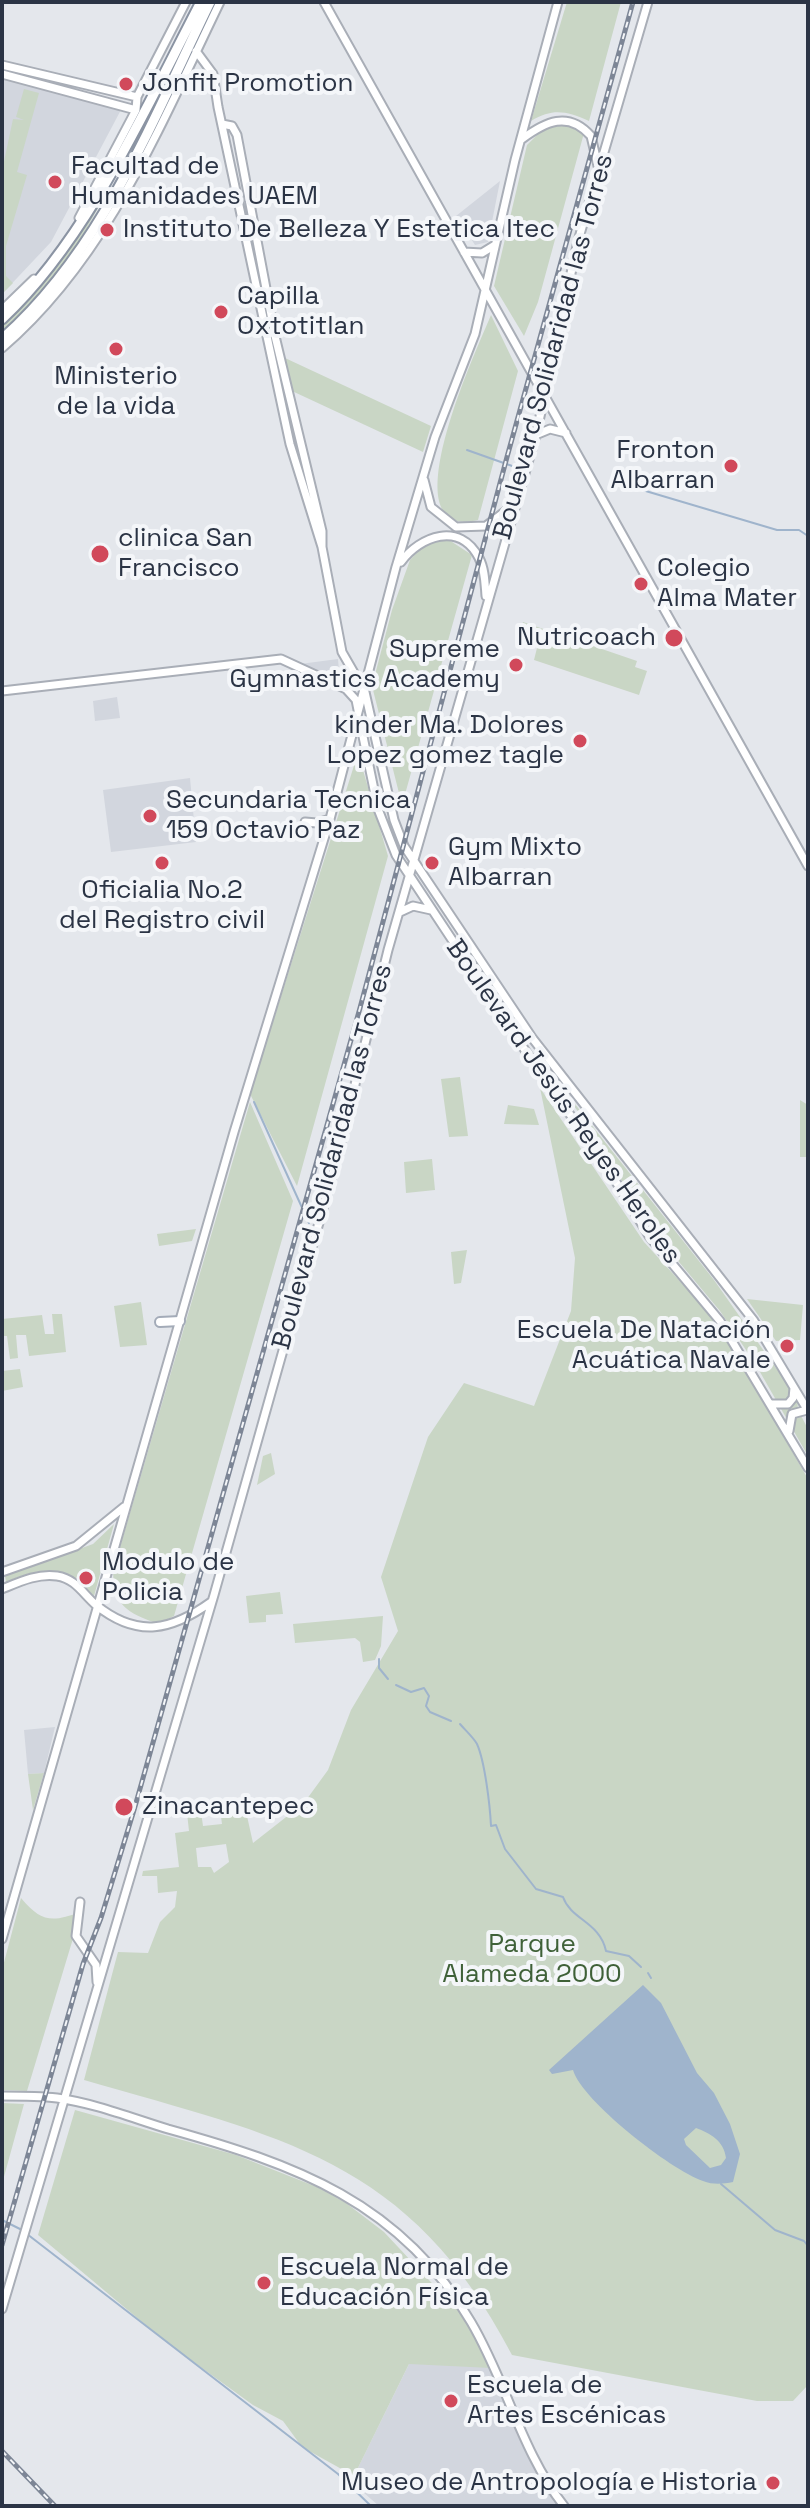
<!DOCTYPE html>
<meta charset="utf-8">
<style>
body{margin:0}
#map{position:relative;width:810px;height:2508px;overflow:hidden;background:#e4e7ec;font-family:"Space Grotesk",sans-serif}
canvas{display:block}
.frame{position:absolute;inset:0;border:4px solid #2b3445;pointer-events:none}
</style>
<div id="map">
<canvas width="810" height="2508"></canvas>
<div class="frame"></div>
</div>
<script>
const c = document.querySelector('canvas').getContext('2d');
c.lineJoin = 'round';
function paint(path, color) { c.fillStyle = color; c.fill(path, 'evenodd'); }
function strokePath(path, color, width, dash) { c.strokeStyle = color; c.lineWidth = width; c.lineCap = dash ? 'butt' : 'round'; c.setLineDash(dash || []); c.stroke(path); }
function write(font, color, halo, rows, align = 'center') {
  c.font = font + ' "Space Grotesk",sans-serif'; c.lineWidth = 8; c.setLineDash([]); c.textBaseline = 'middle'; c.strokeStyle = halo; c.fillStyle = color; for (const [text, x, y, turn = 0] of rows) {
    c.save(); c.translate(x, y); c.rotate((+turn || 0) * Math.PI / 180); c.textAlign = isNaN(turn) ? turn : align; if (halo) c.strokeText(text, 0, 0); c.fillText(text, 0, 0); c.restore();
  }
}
const built = new Path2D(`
 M2,77L123,106L51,242L2,294Z
 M500,181L488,242L475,245L456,216Z
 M338,659L340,683L300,664Z
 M117,697L120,718L95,721L93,701Z
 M190,778L196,842L111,852L103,790Z
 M55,1727L44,1773L28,1774L24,1730Z
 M443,2295H448L470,2326L548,2491L560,2506H379L356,2486L354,2476Z`);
const green = new Path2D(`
 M567,2H621L589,121C566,111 553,108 531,121Z
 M24,89L39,93L17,172L27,175L6,246V276L13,283L2,294V171L13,119L24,120L16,117Z
 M145,111L152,112L65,267L45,293L2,333V325L59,264Z
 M567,123L584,133L538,302L524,336L494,286L527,145L548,124Z
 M491,315L518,371L478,520C386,542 479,345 491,315Z
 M285,358L431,426L423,452L292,391Z
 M436,540H449L472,555L402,805L372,686L392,610L410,560L422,547Z
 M523,622L637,661L635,667L647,671L639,695L534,660L538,644L518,637Z
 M358,753L388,856L297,1186L250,1094Z
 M541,1061L714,1280L797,1398L798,1410L808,1429V1456L756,1365L720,1311L669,1250L620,1178L607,1151Z
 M460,1077L468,1136L449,1137L441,1079Z
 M540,1088L644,1242L718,1323L808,1479V2385L793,2401H757L512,2355C410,2158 280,2137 84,2080L118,1952L148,1953L160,1922L175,1907L177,1891L158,1893L157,1876H142L143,1871L179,1867L175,1833L189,1831L187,1813L201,1812L203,1826L222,1824L220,1809L245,1807L253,1843L304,1803L328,1770L351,1710L398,1631L381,1577L428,1437L464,1383L534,1406L571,1311L575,1258ZM226,1844L229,1862L214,1873L211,1867H198L196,1848Z
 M800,1100L808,1105V1157H800Z
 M250,1102L293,1201L174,1616L158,1624C127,1612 114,1607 113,1571Z
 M508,1105L534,1109L539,1125L504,1124Z
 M432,1159L435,1190L406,1193L404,1162Z
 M196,1229L192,1241L159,1246L157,1234Z
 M467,1250L461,1283L454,1284L451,1252Z
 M747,1299L803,1305L800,1340L776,1341Z
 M141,1302L147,1345L120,1347L114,1306Z
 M52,1314H62L66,1352L29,1356L26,1335H16L18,1358L10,1359L7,1336H2V1319L42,1315L45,1334H54Z
 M20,1369L23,1387L2,1391V1371Z
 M271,1453L275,1474L257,1485L263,1456Z
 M114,1524L94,1596C64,1566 44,1565 6,1582L5,1576L93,1544Z
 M280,1592L283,1614L266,1615V1622L249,1623L246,1596Z
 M383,1616L381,1646L375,1660L363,1662L360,1642L355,1638L295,1643L293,1624Z
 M44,1773L33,1810L28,1774Z
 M21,1898C42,1923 52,1922 81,1912L27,2091L2,2090V1970Z
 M2,2103L24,2104L2,2184Z
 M75,2110L236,2155L317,2187L346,2203L384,2232L443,2295H448L470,2326L491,2368L409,2364L354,2476L302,2447L283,2421L253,2405L166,2342L38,2235Z`);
const water = new Path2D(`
 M643,1985L661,2003L697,2073L714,2093L730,2124L740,2154L733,2182C723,2184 713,2185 703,2181C671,2170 582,2101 573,2070L552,2074L549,2070ZM696,2128C710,2133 724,2141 726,2158L721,2165L710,2168L686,2145L684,2139Z`);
const stream = new Path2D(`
 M467,450L515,467
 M612,481L777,530H799L808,536
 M254,1102L309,1223
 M379,1659V1668L388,1679
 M396,1685L411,1692L424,1688L429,1696L426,1706L430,1712L451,1721
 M460,1724C465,1730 473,1737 477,1744C485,1762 490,1806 491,1826L496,1825L505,1849L536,1889L563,1897C571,1920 600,1922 606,1951L629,1956L641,1967
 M648,1973L651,1978
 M721,2184L775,2230L804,2241L808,2246
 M2,2220L22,2230
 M27,2234L338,2474L371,2506`);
const secondary = new Path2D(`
 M324,2L808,866
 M196,51L213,74L218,107L290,444L322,547
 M2,65L137,97
 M2,74L136,110
 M222,124L232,126L237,135L275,336L322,531V547L342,652L365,692L394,820L404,846L533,1039L754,1321L808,1411
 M522,139C545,122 568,110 591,136L598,166
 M79,218L136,110L137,97L186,2
 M464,252L482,253L495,245
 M2,310L34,279
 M2,348C107,258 161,124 220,2
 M538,434L550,429L566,433
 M424,480L431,507L456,527L486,526L515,504
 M401,562C420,536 460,521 479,558C485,569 485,584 486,596
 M2,691L281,659L346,689L356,700L358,710
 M360,722L378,809L396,855L550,1088L596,1149L649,1236L720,1321L808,1468
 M305,822L317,823L330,819
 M400,912L413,906L431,910
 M772,1404H788L793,1398L794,1388
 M789,1431L792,1414L807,1410
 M2,1572L76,1546L124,1507
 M2,1589C19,1582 38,1573 57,1576C76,1579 83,1594 96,1605C138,1639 172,1630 211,1602
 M80,1902L76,1936L96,1965L97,1982
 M2,1939L234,1132L330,819L396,567L435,437L475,334L515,160L558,2
 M2,2096C20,2096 39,2096 57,2098C94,2103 132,2118 168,2129C294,2164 401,2202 471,2322C506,2381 522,2453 564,2506
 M2,2309L214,1595L335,1166L388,950L536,435L578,241L648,2`);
const primary = new Path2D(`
 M160,1322L180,1321`);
const highway = new Path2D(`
 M2,319C88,239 146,107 201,2
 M2,339C102,251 153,119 210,2`);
const rail = new Path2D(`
 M2,2245L83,1964L101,1918L134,1810L360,1008L507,457L633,2
 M2,2451L55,2506`);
const markers = [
 [126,84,8,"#d1495b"],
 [55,182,8,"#d1495b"],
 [107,230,8,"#d1495b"],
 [221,312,8,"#d1495b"],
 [116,349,8,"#d1495b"],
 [731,466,8,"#d1495b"],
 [100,554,10,"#d1495b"],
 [641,584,8,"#d1495b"],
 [674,638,10,"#d1495b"],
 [516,665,8,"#d1495b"],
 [580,741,8,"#d1495b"],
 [150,816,8,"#d1495b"],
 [162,863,8,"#d1495b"],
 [432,863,8,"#d1495b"],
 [787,1346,8,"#d1495b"],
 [86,1578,8,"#d1495b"],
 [124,1807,10,"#d1495b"],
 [264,2283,8,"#d1495b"],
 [451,2401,8,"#d1495b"],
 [773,2483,8,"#d1495b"]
];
const poiNames = [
 ["Jonfit Promotion",142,84],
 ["Facultad de",71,167],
 ["Humanidades UAEM",71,197],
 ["Instituto De Belleza Y Estetica Itec",123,230],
 ["Capilla",237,297],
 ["Oxtotitlan",237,327],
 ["Ministerio",116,377,"center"],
 ["de la vida",116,407,"center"],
 ["Fronton",715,451,"right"],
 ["Albarran",715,481,"right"],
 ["clinica San",118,539],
 ["Francisco",118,569],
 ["Colegio",657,569],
 ["Alma Mater",657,599],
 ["Nutricoach",656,638,"right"],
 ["Supreme",500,650,"right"],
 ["Gymnastics Academy",500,680,"right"],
 ["kinder Ma. Dolores",564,726,"right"],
 ["Lopez gomez tagle",564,756,"right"],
 ["Secundaria Tecnica",166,801],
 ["159 Octavio Paz",166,831],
 ["Gym Mixto",448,848],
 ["Albarran",448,878],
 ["Oficialia No.2",162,891,"center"],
 ["del Registro civil",162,921,"center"],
 ["Escuela De Natación",771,1331,"right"],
 ["Acuática Navale",771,1361,"right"],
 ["Modulo de",102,1563],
 ["Policia",102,1593],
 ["Zinacantepec",142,1807],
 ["Escuela Normal de",280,2268],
 ["Educación Física",280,2298],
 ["Escuela de",467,2386],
 ["Artes Escénicas",467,2416],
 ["Museo de Antropología e Historia",757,2483,"right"]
];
const streetNames = [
 ["Boulevard Solidaridad las Torres",554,347,-75],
 ["Boulevard Jesús Reyes Heroles",563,1102,55],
 ["Boulevard Solidaridad las Torres",333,1157,-75]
];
const parkNames = [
 ["Parque",532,1945],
 ["Alameda 2000",532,1975]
];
paint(built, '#d2d6de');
paint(green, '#c9d6c5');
paint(water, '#9fb4cc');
strokePath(stream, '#9fb4cc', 2);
strokePath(secondary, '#a9aeb7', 11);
strokePath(primary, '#a3abb8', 12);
strokePath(highway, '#8b94a3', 13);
strokePath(secondary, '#fff', 7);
strokePath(primary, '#fff', 8);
strokePath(highway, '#fff', 9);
strokePath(rail, '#7d8696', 5);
strokePath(rail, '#f4f6f9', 2, [6]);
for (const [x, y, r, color] of markers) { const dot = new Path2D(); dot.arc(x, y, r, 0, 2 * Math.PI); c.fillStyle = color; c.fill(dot); strokePath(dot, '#f4f6f9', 3); }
write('26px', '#2b3445', '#f4f6f9', poiNames, 'left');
write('26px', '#2b3445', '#f4f6f9', streetNames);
write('26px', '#3f6138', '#f4f6f9', parkNames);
</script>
